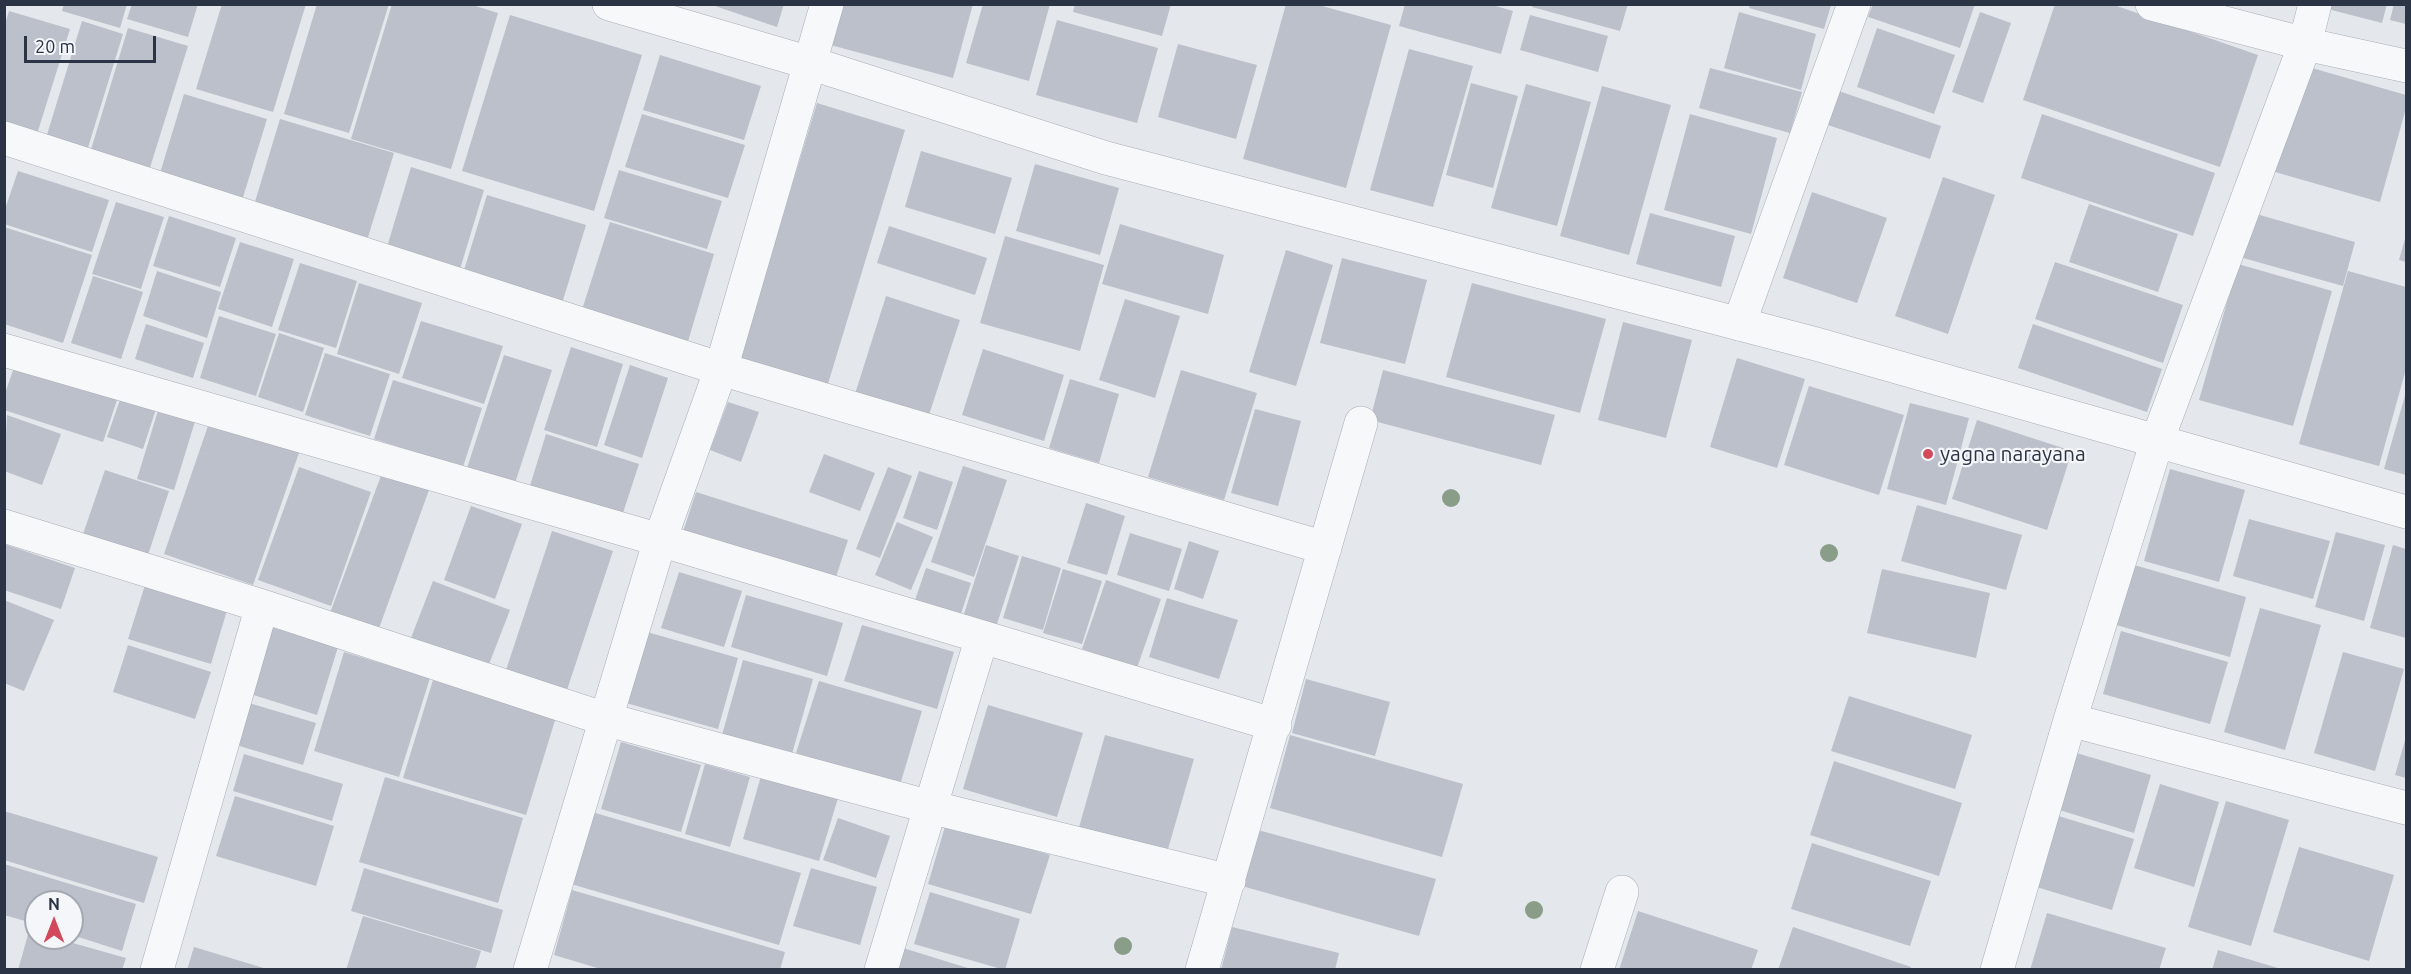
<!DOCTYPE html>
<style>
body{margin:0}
#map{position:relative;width:2411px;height:974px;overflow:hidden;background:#e4e7ec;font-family:Ubuntu,sans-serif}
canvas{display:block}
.frame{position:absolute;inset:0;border:6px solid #2b3445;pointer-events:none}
.north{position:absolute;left:24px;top:890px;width:60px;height:60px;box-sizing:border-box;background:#f4f6f9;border:2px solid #a4a8b1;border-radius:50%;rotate:0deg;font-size:16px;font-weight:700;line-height:24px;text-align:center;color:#2b3445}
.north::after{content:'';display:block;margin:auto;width:21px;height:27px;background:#d1495b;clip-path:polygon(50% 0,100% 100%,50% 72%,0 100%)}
.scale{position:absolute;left:24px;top:36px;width:132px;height:27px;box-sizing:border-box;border:3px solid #2b3445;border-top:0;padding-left:8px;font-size:18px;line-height:21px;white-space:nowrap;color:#2b3445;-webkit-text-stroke:4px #f4f6f9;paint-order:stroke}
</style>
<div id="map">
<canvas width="2411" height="974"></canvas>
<div class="frame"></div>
<div class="north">N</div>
<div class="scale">20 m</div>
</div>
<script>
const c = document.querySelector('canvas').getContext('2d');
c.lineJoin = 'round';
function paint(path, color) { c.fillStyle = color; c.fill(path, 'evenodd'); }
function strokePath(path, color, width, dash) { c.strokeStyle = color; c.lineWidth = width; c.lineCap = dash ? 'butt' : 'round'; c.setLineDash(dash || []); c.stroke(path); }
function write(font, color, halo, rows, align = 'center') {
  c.font = font + ' Ubuntu,sans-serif'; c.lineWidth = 4.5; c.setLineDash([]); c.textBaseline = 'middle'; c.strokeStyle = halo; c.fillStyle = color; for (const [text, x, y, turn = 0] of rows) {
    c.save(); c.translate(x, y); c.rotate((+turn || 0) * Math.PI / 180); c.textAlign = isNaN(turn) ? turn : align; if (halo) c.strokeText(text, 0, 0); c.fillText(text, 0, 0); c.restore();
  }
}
const building = new Path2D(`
 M64,4H127L120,28L62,11Z
 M132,4H198L188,37L127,19Z
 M222,4H306L273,112L196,89Z
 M317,4H389L349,133L284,114Z
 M392,4H469L498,13L451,169L351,139Z
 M709,4H784L777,27Z
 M838,4H973L953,78L827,44Z
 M983,4H1050L1029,81L966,63Z
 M1075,4H1171L1162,36L1073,12Z
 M1286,4H1315L1391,25L1346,188L1243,159Z
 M1405,4H1489L1513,11L1501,54L1399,26Z
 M1532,4H1628L1620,31L1532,7Z
 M1873,4H1975L1960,48L1868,17Z
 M2055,4H2111L2258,55L2220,167L2023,100Z
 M2325,4H2387L2382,23L2324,8Z
 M2394,4H2406V24L2390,20Z
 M1750,5H1831L1824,29L1749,8Z
 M9,11L70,29L37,134L4,124V27Z
 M1739,12L1816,34L1801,90L1724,68Z
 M1980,12L2011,23L1983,103L1952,92Z
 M510,15L642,55L594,211L462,171Z
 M1530,15L1608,36L1598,72L1520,50Z
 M1057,20L1158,48L1137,123L1036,95Z
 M82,21L123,34L86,154L45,141Z
 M128,28L188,46L148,174L89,156Z
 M1877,28L1955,55L1934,114L1857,87Z
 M1178,44L1257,65L1236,139L1158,117Z
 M1409,49L1473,66L1433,207L1370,190Z
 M660,55L761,86L744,140L643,110Z
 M2305,66L2406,95V108L2380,202L2275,172Z
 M1710,68L1802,92L1790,133L1699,108Z
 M1471,83L1518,96L1493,188L1446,175Z
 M1526,84L1591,102L1557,226L1491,208Z
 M1602,86L1671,105L1629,255L1560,236Z
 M1830,88L1941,126L1930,159L1819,122Z
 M184,94L267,119L240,207L157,183Z
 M817,103L905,130L827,387L739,361Z
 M642,114L745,145L728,198L625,167Z
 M1690,114L1777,138L1751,234L1664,210Z
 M2042,114L2215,173L2193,236L2021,178Z
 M280,119L394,153L364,250L251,215Z
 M921,151L1012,178L995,234L905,207Z
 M1035,164L1119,188L1100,255L1016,231Z
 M411,167L484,190L457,279L384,257Z
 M619,170L722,201L707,249L604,218Z
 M18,171L109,200L92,252L4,224V212Z
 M1943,177L1995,195L1948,334L1895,316Z
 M1812,192L1887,218L1857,303L1783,278Z
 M487,195L586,225L560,310L461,280Z
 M116,202L164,217L141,289L92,274Z
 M2089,204L2178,234L2158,292L2069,262Z
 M2249,212L2355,242L2343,286L2236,256Z
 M1650,213L1735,236L1721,287L1636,264Z
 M169,216L236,238L220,287L153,266Z
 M610,222L714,254L686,348L580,316Z
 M1120,224L1224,255L1208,314L1102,284Z
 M889,226L987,258L975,295L877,263Z
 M4,227L92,255L63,343L4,324Z
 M2406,235V262L2399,260Z
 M1005,236L1104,265L1080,351L980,323Z
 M240,242L294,259L272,327L218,309Z
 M1286,250L1333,265L1296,386L1249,372Z
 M1342,258L1427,280L1405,364L1320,343Z
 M2055,262L2183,305L2163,363L2035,319Z
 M300,263L357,281L336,348L278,330Z
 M2238,264L2332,291L2293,426L2199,400Z
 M157,271L221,292L207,338L143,316Z
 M2348,271L2406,287V369L2379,466L2299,444Z
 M93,276L143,292L121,359L71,343Z
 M359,283L422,303L399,374L337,354Z
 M1472,283L1606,319L1580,413L1446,377Z
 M886,296L960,320L928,418L855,394Z
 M1125,299L1180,316L1155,398L1099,380Z
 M219,316L276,334L256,396L200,378Z
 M421,321L503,346L484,404L402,378Z
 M1623,322L1692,340L1666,438L1598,420Z
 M146,324L204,343L193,378L135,359Z
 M2033,324L2162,369L2147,412L2018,368Z
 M279,333L324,348L303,412L258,397Z
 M571,347L623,364L597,447L544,430Z
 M983,349L1064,375L1044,441L962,415Z
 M325,353L390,374L370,436L305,415Z
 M504,355L552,370L514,486L466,471Z
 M1737,358L1805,379L1777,468L1710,447Z
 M16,362L119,394L103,442L4,410V396Z
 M630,365L668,378L642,458L604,445Z
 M1181,370L1257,393L1224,500L1148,477Z
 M1383,370L1555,415L1541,465L1370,420Z
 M1070,379L1119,394L1099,463L1049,448Z
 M393,380L482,408L463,467L374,439Z
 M1809,386L1904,415L1879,495L1784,465Z
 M2406,392V475L2384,469Z
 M122,394L157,406L143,449L107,437Z
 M728,402L759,412L741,462L710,450Z
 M1910,403L1969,418L1946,505L1887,489Z
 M160,404L197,415L174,490L137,479Z
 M1255,409L1301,421L1278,506L1231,493Z
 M7,415L61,434L42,485L4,471Z
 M210,420L300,450L253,585L164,554Z
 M1977,420L2072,451L2047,530L1952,499Z
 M546,434L639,464L621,519L529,489Z
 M824,454L875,473L860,511L809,492Z
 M963,466L1007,480L974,577L931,562Z
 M299,467L371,492L331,606L258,580Z
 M888,467L912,476L880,558L856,549Z
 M2170,469L2245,490L2219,582L2144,561Z
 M105,470L169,491L147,558L82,537Z
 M919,471L953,482L937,530L903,518Z
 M382,473L429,490L378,631L330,613Z
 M696,492L848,540L834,583L682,535Z
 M1086,503L1125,516L1107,575L1067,563Z
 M1917,505L2022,535L2006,590L1901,561Z
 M471,506L522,524L495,599L444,580Z
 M2249,519L2330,541L2313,599L2233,576Z
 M897,522L933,537L911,590L875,575Z
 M552,531L613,551L567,690L506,670Z
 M2336,532L2385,545L2364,621L2315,607Z
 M1130,533L1182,549L1169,591L1117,575Z
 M1189,541L1219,551L1203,599L1174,589Z
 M4,544L75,568L61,609L4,590Z
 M986,545L1019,556L996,627L963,617Z
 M2393,545L2406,549V638L2370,628Z
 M1022,556L1061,568L1043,630L1003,618Z
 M2134,565L2246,597L2230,657L2116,625Z
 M926,568L971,583L958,623L912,609Z
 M1063,569L1102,581L1082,644L1043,633Z
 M1882,569L1990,593L1976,658L1867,633Z
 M679,572L742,591L724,647L661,628Z
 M1106,580L1161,599L1137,668L1082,649Z
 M433,581L510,610L486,672L409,643Z
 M146,582L228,607L211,664L128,639Z
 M746,595L843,623L827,676L731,647Z
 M1167,598L1238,620L1219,679L1149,657Z
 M4,600L54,620L24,691L4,683Z
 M2260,608L2321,625L2285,750L2224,732Z
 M264,625L338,647L317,715L244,692Z
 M862,625L954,652L937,709L844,681Z
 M2121,631L2228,662L2210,724L2103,694Z
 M647,632L738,658L718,729L626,703Z
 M128,645L211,672L195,719L113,692Z
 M344,652L430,678L399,777L314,751Z
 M2343,652L2404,669L2375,771L2314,753Z
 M743,660L813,679L792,754L722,735Z
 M1306,679L1390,702L1375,756L1292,733Z
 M433,680L556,717L526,815L403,778Z
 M819,681L922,711L900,785L796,753Z
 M1849,696L1972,735L1955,789L1831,751Z
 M249,703L316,723L303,765L236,745Z
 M988,705L1083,733L1057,817L963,789Z
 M1105,735L1194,759L1166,856L1078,831Z
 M1290,735L1463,784L1442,857L1270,808Z
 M2406,737V778L2395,775Z
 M621,742L701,765L681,832L601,809Z
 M2073,752L2151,775L2134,833L2056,809Z
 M244,754L343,784L332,821L233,791Z
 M1834,761L1962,803L1939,876L1810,835Z
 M705,764L750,777L730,847L685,834Z
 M761,776L838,798L819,861L743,839Z
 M385,777L523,818L498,903L359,862Z
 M2160,784L2219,802L2194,887L2134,868Z
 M235,796L334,826L316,886L216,856Z
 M2226,801L2289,820L2251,946L2188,927Z
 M4,811L158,857L144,903L4,860Z
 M592,812L801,873L779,945L571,884Z
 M2052,814L2134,839L2112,910L2030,885Z
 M838,818L890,836L876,878L823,860Z
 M946,823L1050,855L1031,914L928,884Z
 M1258,830L1436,879L1419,936L1242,886Z
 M1812,843L1931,881L1910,946L1791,909Z
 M2299,847L2394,875L2369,961L2273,932Z
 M4,864L136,904L122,951L72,935V902H36V924L4,915Z
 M364,868L503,910L491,953L351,911Z
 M811,868L877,887L860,945L793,926Z
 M572,890L785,952L780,970H604L554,955Z
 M930,892L1020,919L1005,970L914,944Z
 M1638,911L1758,950L1751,970H1619Z
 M2047,913L2166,948L2159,970H2030Z
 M363,916L481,951L475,970H346Z
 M1232,927L1339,953L1335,970H1221Z
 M1793,927L1911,967L1910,970H1778Z
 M29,931L36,933V938H55L126,958L122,970H18Z
 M194,947L267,969V970H187Z
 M903,948L971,969V970H897Z
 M2218,950L2281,969L2280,970H2212Z`);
const minor = new Path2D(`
 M2152,4L2305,44L2406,66
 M810,63L827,4
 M4,138L721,369L1325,548
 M1739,324L1854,4
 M4,350L660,540L1275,725
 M4,526L262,606L605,719L930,807L1229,881
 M2070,720L2406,808
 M157,970L262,606
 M881,970L982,637
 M1202,970L1361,423
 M1597,970L1622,892
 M1997,970L2070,720L2157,441L2305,44L2315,4`);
const tertiary = new Path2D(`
 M609,4L810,63L1106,158L1816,344L2406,512
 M530,970L660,540L721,369L810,63`);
const trees = [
 [1451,498],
 [1829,553],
 [1534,910],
 [1123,946]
];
const markers = [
 [1928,454,6,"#d1495b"]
];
const poiNames = [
 ["yagna narayana",1940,454]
];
paint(building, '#bbc0ca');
strokePath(minor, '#a9aeb7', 34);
strokePath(tertiary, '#a9aeb7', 34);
strokePath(minor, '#f7f8fa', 33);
strokePath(tertiary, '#f7f8fa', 33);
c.fillStyle = '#899d89';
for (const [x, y] of trees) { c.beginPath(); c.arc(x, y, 9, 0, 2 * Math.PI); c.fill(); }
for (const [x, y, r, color] of markers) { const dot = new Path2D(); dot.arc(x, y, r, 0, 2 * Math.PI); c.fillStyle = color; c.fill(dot); strokePath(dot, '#f4f6f9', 2); }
write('21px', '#2b3445', '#f4f6f9', poiNames, 'left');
</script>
